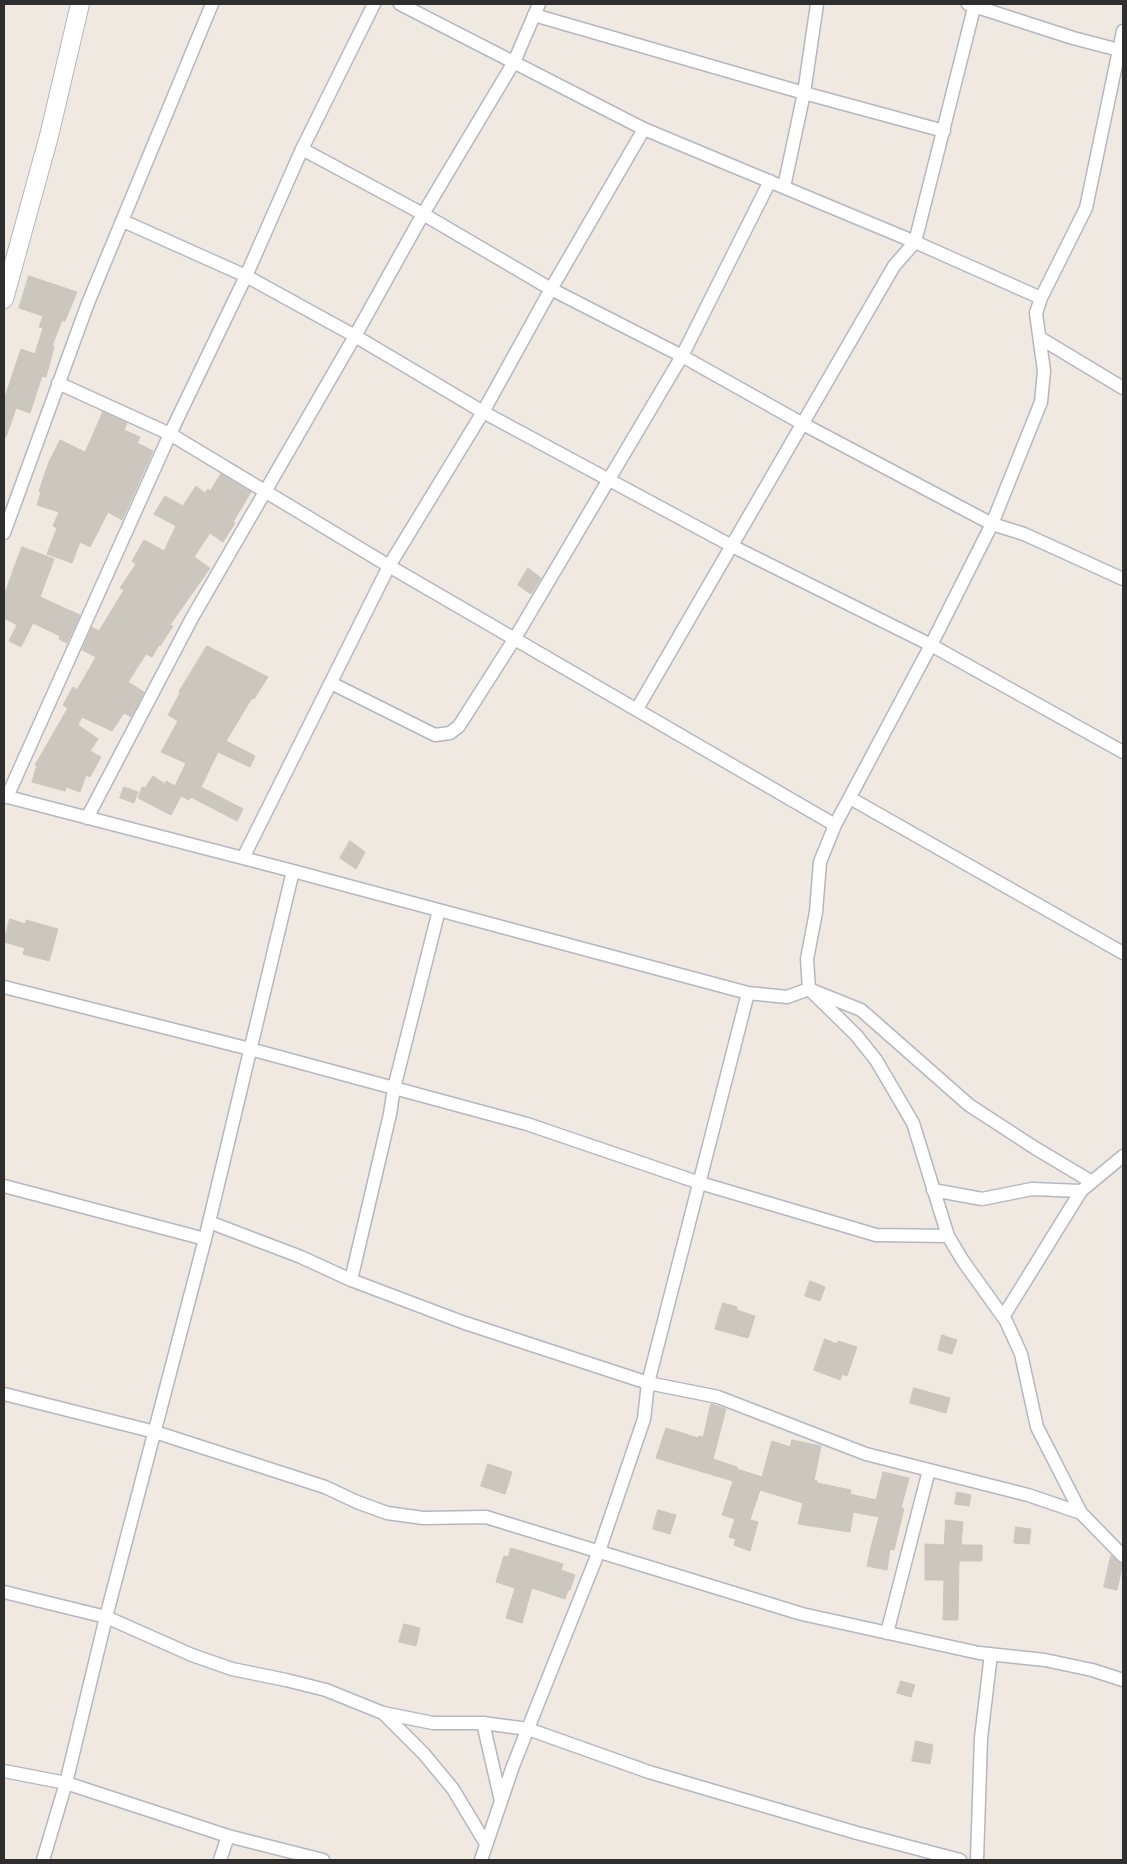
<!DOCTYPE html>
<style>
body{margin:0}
#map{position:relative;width:1127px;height:1864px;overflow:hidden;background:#efe9e1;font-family:"Noto Sans",sans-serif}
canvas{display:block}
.frame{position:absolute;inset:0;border:5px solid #2e2e2e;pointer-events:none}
</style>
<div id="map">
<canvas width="1127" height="1864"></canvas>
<div class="frame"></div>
</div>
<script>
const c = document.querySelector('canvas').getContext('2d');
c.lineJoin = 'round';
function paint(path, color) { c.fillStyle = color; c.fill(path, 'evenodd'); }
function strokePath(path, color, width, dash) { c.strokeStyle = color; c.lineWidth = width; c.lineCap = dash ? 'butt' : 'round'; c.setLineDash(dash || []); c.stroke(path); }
const building = new Path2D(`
 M29,276L77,292L65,321L62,320L52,346L54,347L46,377L42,376L30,413L16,408L6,437H4V400L21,349L35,354L43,328L39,327L43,316L19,308Z
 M103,412L127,423L124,430L140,437L137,443L153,451L122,520L108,512L90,547L80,542L72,563L47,554L57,528L53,526L59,512L37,505L41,492L39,491L49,462L60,440L85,452Z
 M221,474L251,492L233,522L235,523L223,542L210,533L194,557L210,568L170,625L173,626L160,646L159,645L152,657L146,654L128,682L144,692L131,717L124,713L112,731L82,717L78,725L98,739L90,751L101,757L90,777L86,775L80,792L66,787L65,791L32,782L37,765H35L68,708L63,705L73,687L77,690L96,657L82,650L92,627L99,631L124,590L120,588L136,564L132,561L144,540L164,551L176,526L154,514L165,496L183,506L196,486L205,493L208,489L210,491Z
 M22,547L54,559L40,597L80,615L67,643L59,639L60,636L33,623L21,647L9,641L17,625L4,618V596Z
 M528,568L541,578L531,594L518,585Z
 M207,646L268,677L254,699L252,698L226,741L255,756L250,767L218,752L201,787L243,809L237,821L191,797L189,800L181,796L171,815L138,798L142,787L145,788L153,776L165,784L166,781L175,786L186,763L161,752L178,721L168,715L180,693L179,692Z
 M124,787L138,792L134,803L120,798Z
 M350,841L365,852L356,869L340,858Z
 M10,919L25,924L26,920L58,929L49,961L23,954L25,948L4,942Z
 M810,1281L825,1287L820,1301L805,1296Z
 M723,1303L737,1307V1310L755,1316L748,1338L715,1329Z
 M942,1335L957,1340L952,1354L938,1350Z
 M825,1339L837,1344L838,1341L857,1347L847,1376L842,1374L840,1380L814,1370Z
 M914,1388L950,1398L946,1413L910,1403Z
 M711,1404L726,1409L713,1459L737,1467V1469L762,1477L772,1441L790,1447L792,1440L821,1446L814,1480L817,1481V1483L851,1490L850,1494L876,1500L883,1472L909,1478L901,1508L904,1509L894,1550L890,1549L887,1570L867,1566L871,1547L879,1517L853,1512L850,1532L798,1524L803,1503L760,1490L750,1520L758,1522L750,1551L734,1545L736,1539L729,1537L735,1519L722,1515L733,1481L656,1458L666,1428L698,1438L699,1436L703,1437Z
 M488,1464L512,1472L505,1494L481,1486Z
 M957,1492L971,1495L969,1506L955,1504Z
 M658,1510L676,1515L670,1534L653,1529Z
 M946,1520L963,1522L961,1545H982V1561H959L958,1620H943L944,1580H925V1544L944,1545Z
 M1016,1527L1031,1529L1029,1544L1014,1543Z
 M511,1548L563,1564L561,1570L575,1575L570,1590H568L565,1599L532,1588L522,1623L506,1618L515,1588L496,1582L504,1556L508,1557Z
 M1111,1556L1123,1564L1117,1590L1104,1587Z
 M404,1624L420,1628L416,1646L399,1642Z
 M901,1681L915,1685L911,1697L897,1693Z
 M916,1741L933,1745L930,1764L912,1761Z`);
const street = new Path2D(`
 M400,4L644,129L915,242L1041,298
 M968,4L1073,38L1123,51
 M534,15L804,93L944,131
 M1123,31L1086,208L1041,298L1036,313L1044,371L1041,402L992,524L931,645L835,825L820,862L816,912L807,959L809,989L856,1035L876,1060L913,1123L948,1236L963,1261L1006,1321L1021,1354L1037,1427L1081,1513L1123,1556
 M302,149L423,214L551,289L682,356L803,424L992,524L1024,534L1123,579
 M784,187L804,93L817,4
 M123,221L246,276L355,336L483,412L732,546L931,645L1123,752
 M1040,338L1123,388
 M58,383L170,434L389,566L835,825
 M4,533L88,303L212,4
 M331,683L435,735L450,733L459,726L515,638L682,356L770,181
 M637,709L894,266L915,242L975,4
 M4,796L293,871L748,993L787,997L809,989L861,1010L969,1105L1035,1148L1092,1182
 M7,797L170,434L246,276L302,149L374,4
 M850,798L1123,953
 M87,818L192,618L355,336L423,214L514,62L539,4
 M243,858L389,566L483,412L551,289L644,129
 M4,987L250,1049L527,1124L700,1183L876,1235L948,1236
 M4,1186L205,1239
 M933,1190L982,1199L1032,1189L1081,1191
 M209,1222L301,1257L351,1280L462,1322L648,1383L718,1397L866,1454L1028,1495L1081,1513
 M351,1280L390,1114L394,1088L439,910
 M1003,1317L1081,1191L1123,1156
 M4,1394L155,1432L325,1487L357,1502L387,1513L423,1518L486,1517L802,1614L979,1653L1045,1660L1092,1670L1123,1680
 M4,1592L106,1617L192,1655L232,1669L286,1680L326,1690L383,1713L433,1723H483L528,1729L649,1772L857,1833L960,1860
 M887,1633L929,1470
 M383,1713L424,1754L453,1789L486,1844
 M483,1723L501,1801
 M4,1771L66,1783L228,1836L323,1860
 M43,1860L66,1783L106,1617L205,1239L293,871
 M220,1860L228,1836
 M481,1860L513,1766L599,1551L644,1419L648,1383L748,993
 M977,1860L981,1738L991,1654`);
const secondary = new Path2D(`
 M4,299L49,136L80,4`);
paint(building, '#cbc7bf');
strokePath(building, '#cbc5ba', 1);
strokePath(street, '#b4b7c1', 15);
strokePath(secondary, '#b4b7c1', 20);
strokePath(street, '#fff', 12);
strokePath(secondary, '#fff', 18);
</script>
